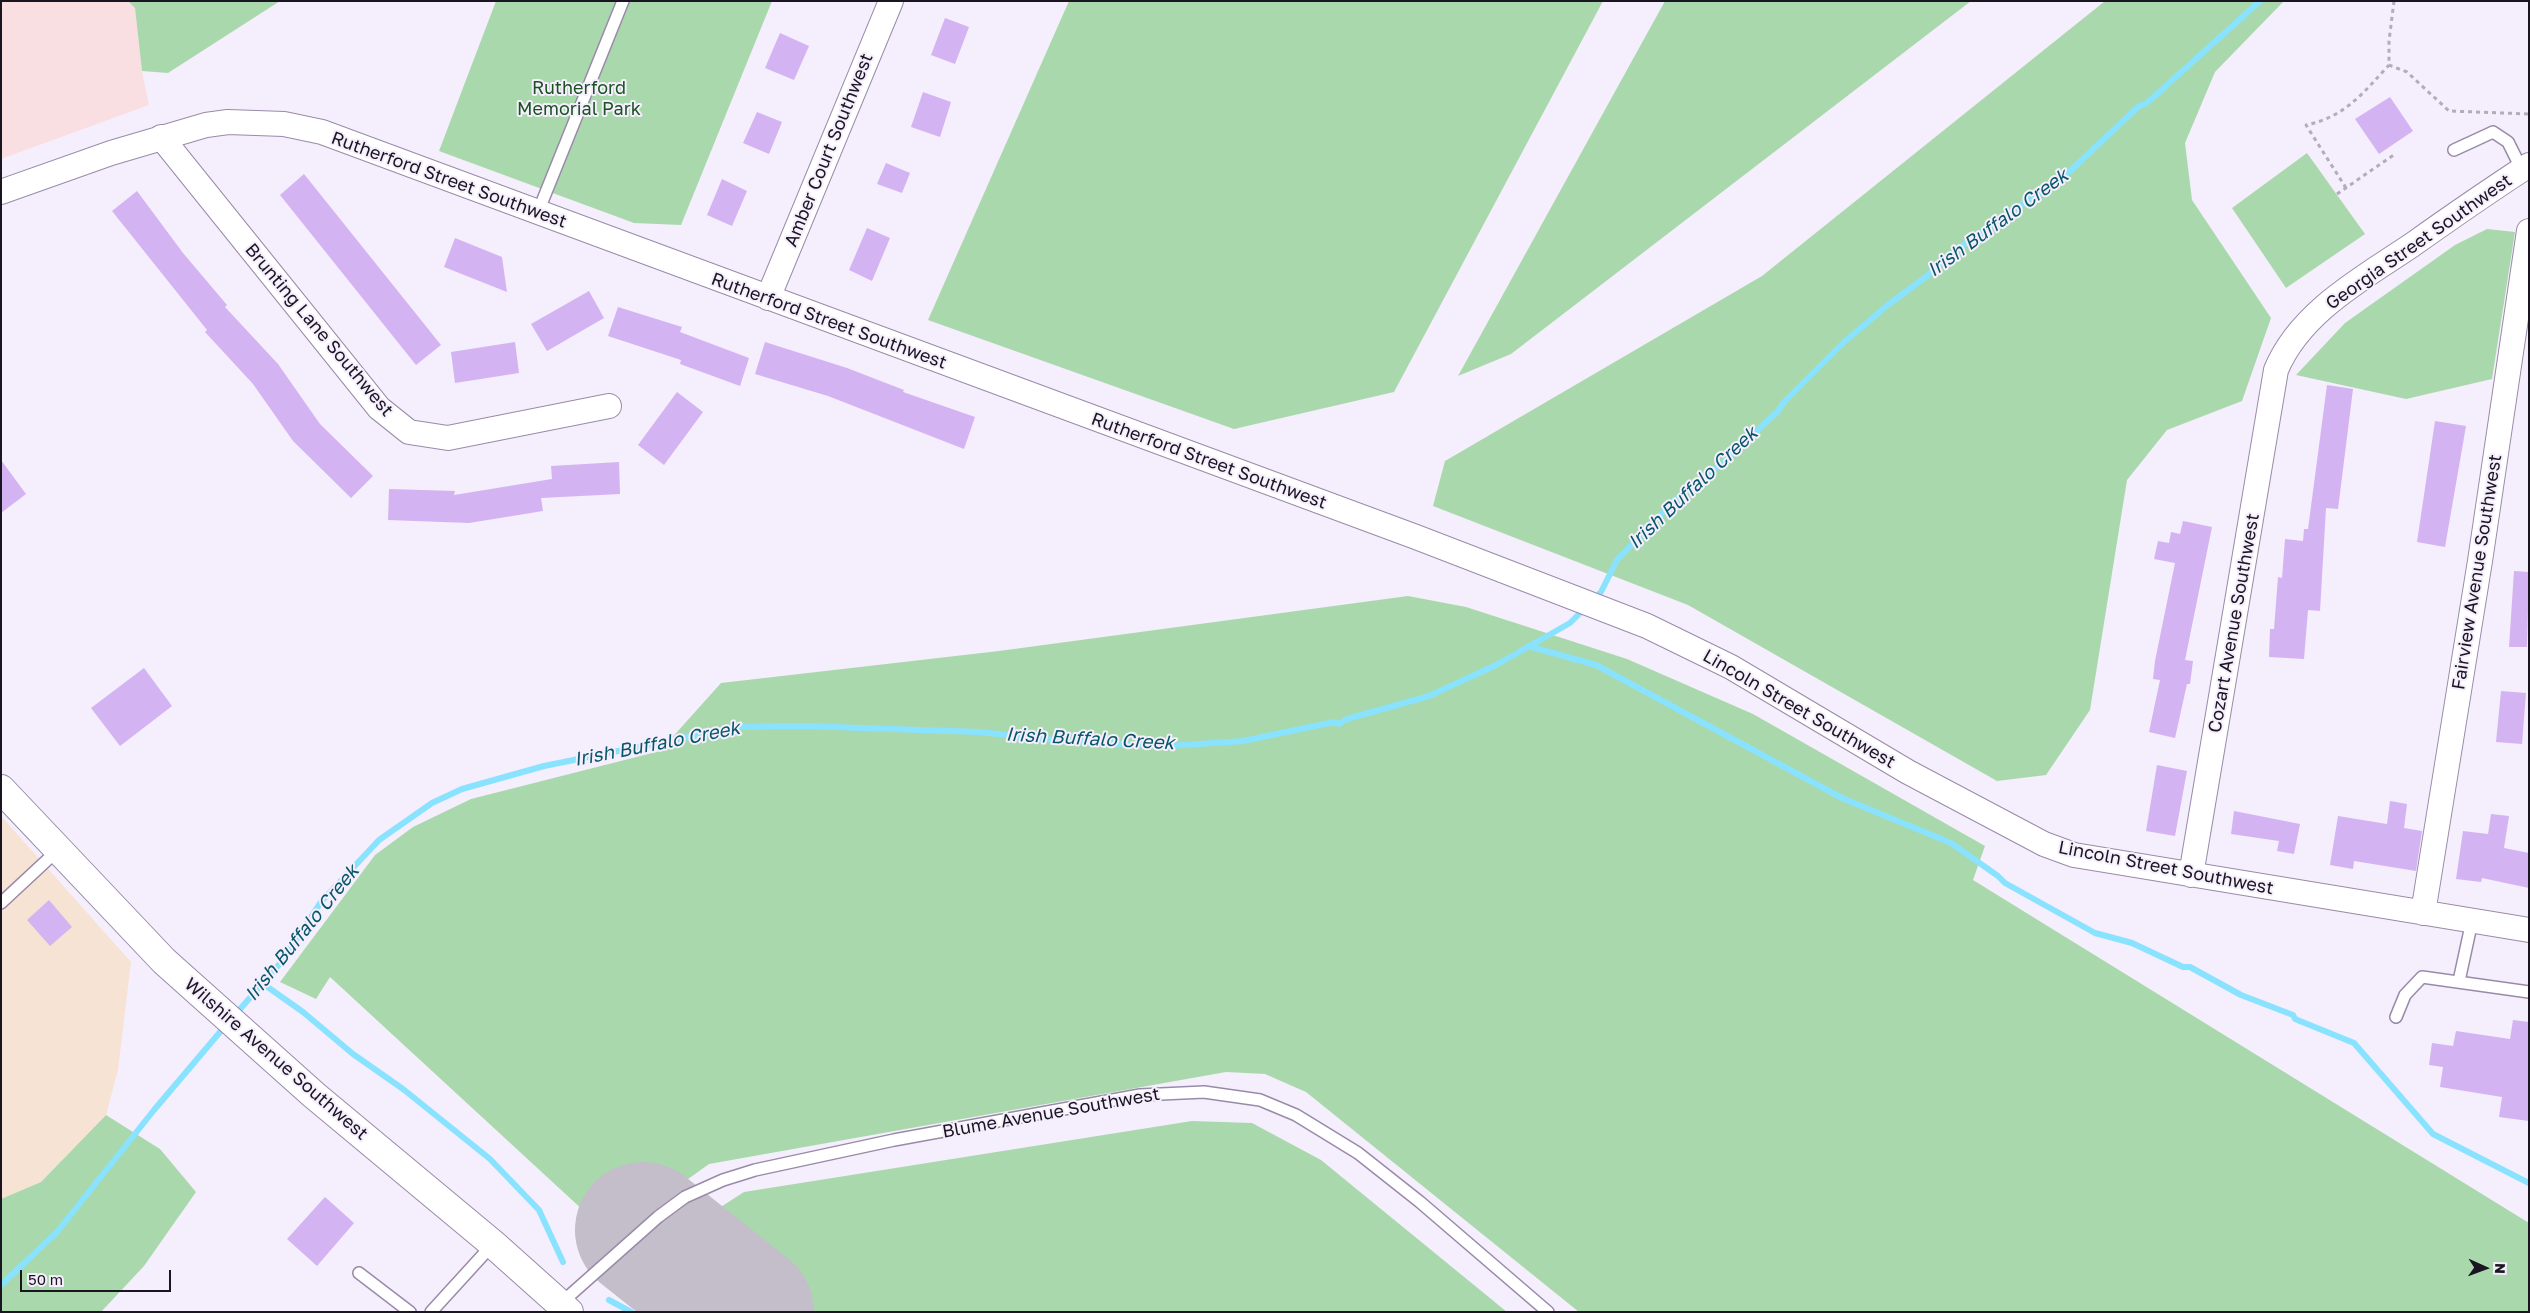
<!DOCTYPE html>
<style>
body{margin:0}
#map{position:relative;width:2530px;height:1313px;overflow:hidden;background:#f5eefc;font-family:"Golos Text",sans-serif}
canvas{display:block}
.frame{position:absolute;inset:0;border:2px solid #1b1521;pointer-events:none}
.north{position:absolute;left:2460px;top:1243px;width:50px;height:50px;-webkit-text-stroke:4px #f5eefc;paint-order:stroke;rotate:92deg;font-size:14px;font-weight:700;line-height:20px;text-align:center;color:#1b1521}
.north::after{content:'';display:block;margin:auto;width:18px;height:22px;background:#1b1521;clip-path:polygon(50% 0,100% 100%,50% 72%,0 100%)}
.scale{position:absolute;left:20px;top:1270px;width:151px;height:22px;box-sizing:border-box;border:2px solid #1b1521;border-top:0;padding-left:6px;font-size:15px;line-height:18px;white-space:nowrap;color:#1b1521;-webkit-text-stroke:4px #f5eefc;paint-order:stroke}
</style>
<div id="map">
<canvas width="2530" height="1313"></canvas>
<div class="frame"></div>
<div class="north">N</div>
<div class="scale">50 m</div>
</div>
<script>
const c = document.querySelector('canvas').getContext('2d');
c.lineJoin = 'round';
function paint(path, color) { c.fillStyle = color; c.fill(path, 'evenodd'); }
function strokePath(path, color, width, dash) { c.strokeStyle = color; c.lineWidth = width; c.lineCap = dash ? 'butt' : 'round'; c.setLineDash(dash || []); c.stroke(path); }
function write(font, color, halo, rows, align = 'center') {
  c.font = font + ' "Golos Text",sans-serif'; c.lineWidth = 4; c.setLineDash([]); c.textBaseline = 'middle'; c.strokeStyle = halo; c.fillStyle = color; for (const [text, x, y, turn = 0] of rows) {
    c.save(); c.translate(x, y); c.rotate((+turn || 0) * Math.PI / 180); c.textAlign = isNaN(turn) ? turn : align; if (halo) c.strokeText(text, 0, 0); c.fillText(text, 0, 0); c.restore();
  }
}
const commercial = new Path2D(`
 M1,816L131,962L118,1070L106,1115L41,1182L1,1199Z`);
const industrial = new Path2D(`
 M1,1H128L135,7L142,71L149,105L1,159Z`);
const green = new Path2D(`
 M128,1H280L168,73L142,71L135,8Z
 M496,1H772L681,225L634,223L439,151Z
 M1069,1H1603L1394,392L1234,429L928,320Z
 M1665,1H1971L1511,354L1458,376Z
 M2105,1H2284L2215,72L2185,143L2192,200L2271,318L2242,401L2167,430L2127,480L2090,710L2046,775L1997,781L1688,605L1433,506L1445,461L1762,276Z
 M2307,153L2365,234L2286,288L2232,208Z
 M2487,229L2515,232L2492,379L2406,399L2296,375L2345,323L2455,245Z
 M1408,596L1466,607L1627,659L1753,714L1985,846L1973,880L2529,1223V1312H1579L1306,1092L1265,1074L1226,1072L709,1164L610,1235L330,977L316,999L280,982L375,855L413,827L471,799L660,751L721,683L999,651Z
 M106,1115L160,1149L196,1192L144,1266L101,1312H1V1199L41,1182Z
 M1192,1121L1252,1123L1321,1160L1507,1312H795L688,1228L744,1192Z`);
const stream = new Path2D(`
 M1593,600L1601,592L1617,560L1676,499L1725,461L1778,411L1784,402L1843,343L1889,304L1927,276L1949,255L2070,171L2139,106L2147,103L2260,1
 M1528,646L1596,665L1842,798L1951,843L1998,876L2005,883L2095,933L2132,943L2183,967H2190L2241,995L2293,1015L2295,1019L2354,1043L2433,1134L2529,1183
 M262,983L303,1012L353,1054L403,1089L490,1159L539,1210L563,1262
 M234,1016L283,960L321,902L379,840L432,803L462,789L544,766L737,727L803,726L980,732L1074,742L1169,746L1243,741L1334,722L1339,724L1347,719L1429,696L1496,665L1570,623L1586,607
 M1,1285L57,1232L154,1110L226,1025
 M609,1300L631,1312`);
const runway = new Path2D(`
 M643,1230L746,1312`);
const building = new Path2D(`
 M945,18L969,27L955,64L931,55Z
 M780,33L809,46L794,80L765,68Z
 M923,92L951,102L940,137L911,127Z
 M2390,97L2413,131L2379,154L2355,119Z
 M757,112L782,122L769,154L743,143Z
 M886,163L910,173L902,193L877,184Z
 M304,174L441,345L416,365L280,195Z
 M722,179L747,191L732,226L707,215Z
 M137,191L183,253L227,305L225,307L278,364L320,424L373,476L351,498L293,441L253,384L205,332L207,330L112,211Z
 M867,228L890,238L872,281L849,270Z
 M455,238L502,257L507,292L444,267Z
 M589,291L604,318L547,351L531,324Z
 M618,307L682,327L680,332L749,358L740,386L680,364L681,360L608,336Z
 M515,342L519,373L455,383L451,352Z
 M765,342L847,368L904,390L903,392L975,417L964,449L828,396L755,374Z
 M2327,385L2353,389L2338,509L2326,508L2320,611L2308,610L2304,659L2269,657L2270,629H2274L2278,577L2282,578L2285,539L2303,541L2304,529H2308Z
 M677,392L703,412L664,465L638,445Z
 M2435,421L2466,426L2445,547L2417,542Z
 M1,460L26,494L1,513Z
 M619,462L620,494L541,498L543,511L469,523L388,520L389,489L455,491L454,495L552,479L551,466Z
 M2183,521L2212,527L2185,660L2193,661L2190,684H2187L2175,738L2149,732L2160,680L2153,679L2155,661L2175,563L2154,559L2158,541L2169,543L2171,532L2180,534Z
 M2514,571L2529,572L2527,647H2509Z
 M144,668L172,706L120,746L91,708Z
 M2501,691L2526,693L2522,744L2496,742Z
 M2157,765L2187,771L2175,836L2146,831Z
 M2390,801L2407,804L2404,828L2422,831L2416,871L2354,861L2353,869L2330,865L2338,816L2387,824Z
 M2234,811L2300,824L2294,854L2277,851L2279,841L2231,834Z
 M2491,814L2509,816L2504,848L2529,853V888L2482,878L2481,882L2456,879L2463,831L2488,834Z
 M49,900L72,927L50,946L27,920Z
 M2513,1020L2529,1022V1121L2499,1117L2502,1097L2440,1087L2443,1067L2429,1065L2432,1043L2453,1046L2456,1031L2510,1039Z
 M325,1197L354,1223L317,1266L287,1239Z`);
const path = new Path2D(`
 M2394,1L2389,41V65L2407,72L2449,111L2529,114
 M2346,188L2306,125C2345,117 2363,93 2389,65
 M2337,194L2395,154`);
const service = new Path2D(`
 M2454,150L2493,132L2508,142L2522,170
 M538,212L623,1
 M1,903L59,849
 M2459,981L2472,921
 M2396,1017L2405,995L2422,977L2529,992
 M359,1273L410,1312
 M560,1304L658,1217L685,1197L723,1180L755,1170L894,1140L1140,1095L1204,1092L1260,1100L1296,1115L1358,1153L1420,1202L1548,1312
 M431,1312L493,1244`);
const minor = new Path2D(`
 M161,137L379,408L409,432L448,438L609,406
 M1,192L111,153L206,125L228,122L284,124L322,132L1416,537L1647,626L1731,667L1908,772L2044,844L2074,855L2529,930
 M768,298L891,1
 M2191,875L2276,370C2300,312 2363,278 2412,245C2450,218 2489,191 2529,165
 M2423,913L2480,561L2529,231`);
const tertiary = new Path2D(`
 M1,789L164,961L314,1095L493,1244L569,1312`);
const parkNames = [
 ["Rutherford",579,88],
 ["Memorial Park",579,109]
];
const streetNames = [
 ["Amber Court Southwest",829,150,-68],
 ["Rutherford Street Southwest",449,180,20],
 ["Georgia Street Southwest",2419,242,-35],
 ["Rutherford Street Southwest",829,321,20],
 ["Brunting Lane Southwest",319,330,50],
 ["Rutherford Street Southwest",1209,461,20],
 ["Fairview Avenue Southwest",2477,572,-81],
 ["Cozart Avenue Southwest",2234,623,-80],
 ["Lincoln Street Southwest",1799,709,30],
 ["Lincoln Street Southwest",2166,868,11],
 ["Wilshire Avenue Southwest",276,1059,41],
 ["Blume Avenue Southwest",1051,1113,-10]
];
const waterNames = [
 ["Irish Buffalo Creek",1998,223,-36],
 ["Irish Buffalo Creek",1693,488,-43],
 ["Irish Buffalo Creek",1090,739,3],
 ["Irish Buffalo Creek",657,744,-11],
 ["Irish Buffalo Creek",302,933,-51]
];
paint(commercial, '#f7e3d4');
paint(industrial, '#fadfe2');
paint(green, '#aad8ad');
strokePath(stream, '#89e2fe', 6);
strokePath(runway, '#c4bdca', 136);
paint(building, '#d4b3f3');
strokePath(service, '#9a8aa9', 14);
strokePath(minor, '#9a8aa9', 26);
strokePath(tertiary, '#9a8aa9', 30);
strokePath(path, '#b3acb9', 3, [4, 4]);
strokePath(service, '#fff', 11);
strokePath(minor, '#fff', 24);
strokePath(tertiary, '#fff', 28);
write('18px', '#195322', '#f5eefc', parkNames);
write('18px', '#1b1521', '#f5eefc', streetNames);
write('italic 19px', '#07576a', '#f5eefc', waterNames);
</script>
